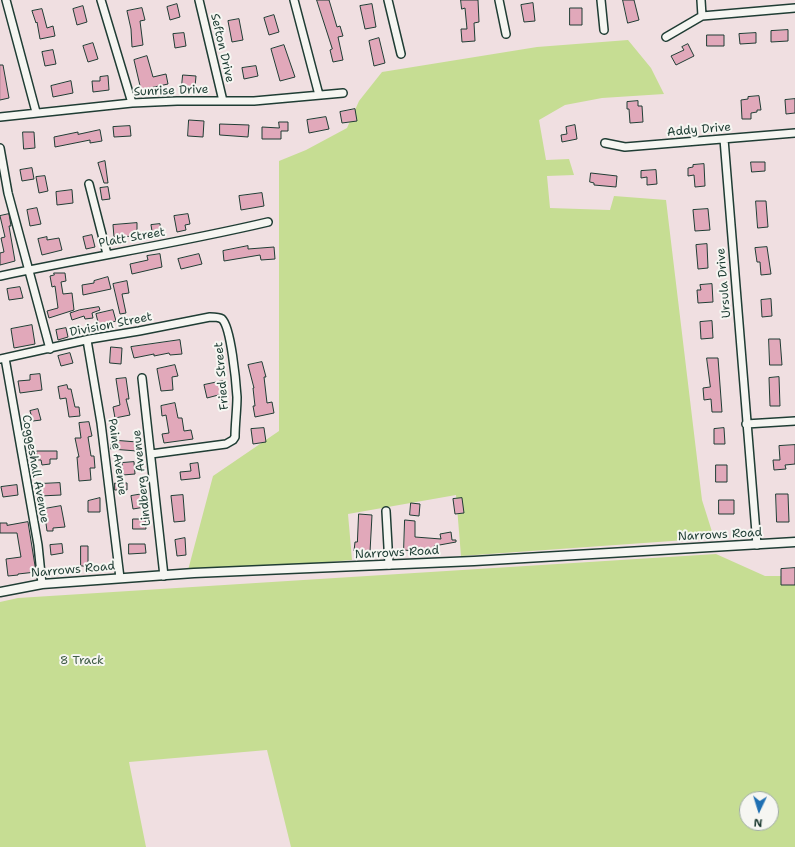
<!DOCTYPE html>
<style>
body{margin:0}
#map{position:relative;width:795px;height:847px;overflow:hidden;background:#f0dfe1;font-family:"Shantell Sans",sans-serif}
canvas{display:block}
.north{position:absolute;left:739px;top:791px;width:40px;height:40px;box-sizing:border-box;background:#f6f6f2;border:1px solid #a0aca6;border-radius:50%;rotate:184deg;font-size:11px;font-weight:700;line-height:16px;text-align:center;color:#1f3d34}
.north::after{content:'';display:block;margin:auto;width:14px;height:18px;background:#1f6fb2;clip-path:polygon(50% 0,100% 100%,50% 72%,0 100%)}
</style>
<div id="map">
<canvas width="795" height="847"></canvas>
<div class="north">N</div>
</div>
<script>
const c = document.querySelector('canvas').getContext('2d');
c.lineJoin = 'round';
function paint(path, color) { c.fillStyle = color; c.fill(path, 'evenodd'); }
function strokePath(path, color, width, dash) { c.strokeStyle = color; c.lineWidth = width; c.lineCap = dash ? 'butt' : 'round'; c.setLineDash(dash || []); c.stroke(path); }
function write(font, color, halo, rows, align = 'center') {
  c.font = font + ' "Shantell Sans",sans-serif'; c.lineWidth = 4; c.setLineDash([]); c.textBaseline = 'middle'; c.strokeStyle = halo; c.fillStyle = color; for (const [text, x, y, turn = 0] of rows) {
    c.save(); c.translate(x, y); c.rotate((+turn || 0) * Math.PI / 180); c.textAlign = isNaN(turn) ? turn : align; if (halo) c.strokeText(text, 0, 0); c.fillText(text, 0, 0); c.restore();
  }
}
const green = new Path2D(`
 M628,40L651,68L664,94L602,98L565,105L539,120L546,160L569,159L574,175L547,176L550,208L610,210L614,196L666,200L702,500L714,538L461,556L456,495L348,514L352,560L187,574L213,476L279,431V161L306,150L347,128L359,101L382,72L537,47Z
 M716,554L765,576H795V847H291L267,750L129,762L146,847H0V602L18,598ZM747,799H771V823H747Z`);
const building = new Path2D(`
 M317,0H329L337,27L340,26L343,36L338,37L343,60L333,62L330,50L332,49Z
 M461,0H478L479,22L474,23L475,41L462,42L461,29H467L465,8L462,9Z
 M623,0H634L639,20L628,23Z
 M533,3L535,21L524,22L521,5Z
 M177,4L180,17L170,20L167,7Z
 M372,4L376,27L365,29L360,6Z
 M83,6L87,22L77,25L73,9Z
 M142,8L145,20L140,21L143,45L132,47L131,29L127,11Z
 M570,8H582V25H570Z
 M42,9L47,28L53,26L55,36L40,39L37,22L36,23L32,11Z
 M274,15L279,32L269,35L264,18Z
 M239,19L243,40L232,42L228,21Z
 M788,30V41L771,42V31Z
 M184,33L186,46L175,48L173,34Z
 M756,33V43L740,44L739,34Z
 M707,35H724V46H707Z
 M379,38L385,63L374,66L369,41Z
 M93,43L98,59L88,62L83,46Z
 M688,44L694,56L676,65L671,56L684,50L682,47Z
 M284,45L295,77L280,81L271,49Z
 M53,50L56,64L45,66L42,52Z
 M147,56L153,77L166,74L168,84L141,90L134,60Z
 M0,65H3L9,98L0,100Z
 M256,66L258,76L244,79L242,68Z
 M183,75L196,76L195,87L182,86Z
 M108,76L109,90L93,92L92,81H100V77Z
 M71,81L73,93L53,97L51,86Z
 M759,96L761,110H757V112L751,113V119H742L741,100L748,99V97Z
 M795,99V113L786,114L785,100Z
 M638,101V106H642L643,122L630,123L629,109H627V102Z
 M355,109L357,121L342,123L340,112Z
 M326,117L329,129L309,133L307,120Z
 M189,120L204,121L203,137L188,136Z
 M279,122H288V131H281V139H262V127L279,128Z
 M220,124L249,125L248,137L220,135Z
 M575,125L577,139L562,142L561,135L567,134L566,127Z
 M130,126L131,136L114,137L113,127Z
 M100,130L102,141L90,143V140L55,147L54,137L78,132V134Z
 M23,132H34L35,148L24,149Z
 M105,161L108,183H104L98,163Z
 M751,162H765V171L752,172Z
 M704,164L705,186L695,187L694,175L688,176V168L693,167V165Z
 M32,168L34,179L22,181L20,170Z
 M656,170L657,184L647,185V177L641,178V171Z
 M591,173L617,176L616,187L594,185V183L590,182Z
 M45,176L48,191L39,193L36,177Z
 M108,187L110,199L102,200L100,188Z
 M72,190L73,203L57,205L56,192Z
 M262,193L264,206L241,210L239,196Z
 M756,201H766L768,227L758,228Z
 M37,208L41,224L30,226L27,210Z
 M708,209L710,230L695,231L693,210Z
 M9,214L11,226H9L15,261L0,265V253L4,252L1,238L5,237L0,216Z
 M188,214L190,224L185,225L186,230L177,232L174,216Z
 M137,223V236L114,237L113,225Z
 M160,224L162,236L153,237L151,225Z
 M92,235L95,247L86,249L83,237Z
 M47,237V240L59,238L62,250L42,255L38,239Z
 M707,244L708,268L698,269L696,245Z
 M248,246V249L274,247L275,259L261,260L260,255L224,261L223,251Z
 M767,247L771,274L761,275L760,262H757L755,248Z
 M160,254L162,267L132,274L130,264L148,260L147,256Z
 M199,254L202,264L181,269L178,259Z
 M54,273H65L66,281L61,282L63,294L72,293L74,310L49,318L47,311L58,308L55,286L52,287L50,276L54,275Z
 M108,277L111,289L83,295L82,285L94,283V281Z
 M127,281L129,293L122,294L126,313L120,314L113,284Z
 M712,284L713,302L698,303L697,290H701L700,285Z
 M20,287L23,298L9,300L7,289Z
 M771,299L772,316L762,317L761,300Z
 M99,307L100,310L92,313L93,318L85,319L84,316L72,320L70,313L79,310Z
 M113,310L116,321L99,326L96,314Z
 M712,321L713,338L701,339L700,322Z
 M32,325L35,344L14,348L11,329Z
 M66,328L68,337L58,340L56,330Z
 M769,339H780L782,365H770Z
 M180,340L182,354L170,355L169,353L154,356V354L134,358L131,347Z
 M111,347L122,348L121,364L110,363Z
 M70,353L73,363L61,366L58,356Z
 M707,358H718L722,412H712L711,399L704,400L703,388L710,387Z
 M262,362L266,377H264L267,403L272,402L274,413L255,417L253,406H255L253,388H254L248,365Z
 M175,365L178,376L172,377L173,390L161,391L157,369Z
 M40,374L42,390L20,393L18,381L30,380V375Z
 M779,377L780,406H770L769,378Z
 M126,378L129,399H126L130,415L115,418L113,407L120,405L116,379Z
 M223,381L226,393L207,398L204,385Z
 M67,385L68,389H71L75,407H79L80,416L69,417L66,398L60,399L58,387Z
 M175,403L178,418H182L184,431L191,430L193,439L164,443L162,434L169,433L166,415L162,416L161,406Z
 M38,409L41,420L33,421L30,411Z
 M89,422L92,436L88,437L91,456H94L95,468H90L91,480L79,481L77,457H79L75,438H81L79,423Z
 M264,428L266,442L253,444L251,429Z
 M724,428L725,444H714V429Z
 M112,440L137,442V451L111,449Z
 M795,445V464L785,465L786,469L774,470L773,460H780L779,446Z
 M37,451H57V459H50V464L42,465L41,460H37Z
 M134,462L135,474L123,475L122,463Z
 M198,463L200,478L181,480L180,472L191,471L190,464Z
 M716,465H727V482H716Z
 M60,483L61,495L40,496L39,484Z
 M115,483H127V490H115Z
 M17,485L18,495L3,497L1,487Z
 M143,494L145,507L133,509L131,496Z
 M776,494H788L789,522H777Z
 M183,495L185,521L174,522L171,496Z
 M100,498V512H88V501Z
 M462,498L464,513L455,514L453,499Z
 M719,500H734V514H719Z
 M411,503L420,504L419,516L410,515Z
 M61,506L65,527L53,528V531H47L44,509Z
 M359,514L372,515L370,552L354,551L355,542H357Z
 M133,519H145L146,529H133Z
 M405,520L415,521V537L441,539L440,534L451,532L452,540H456V542L434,546L433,550L414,549V551L404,550Z
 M28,522L36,572L18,574V575L8,576L6,559L21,557L17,533H0V523H7V525Z
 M185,538L186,555L177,556L175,540Z
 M62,544L63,553L51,555L50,545Z
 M129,544H145L146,553L129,554Z
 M81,546H88V566H81Z
 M795,568V585H781V569Z`);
const minor = new Path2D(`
 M6,0L36,112
 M101,0L132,103
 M199,0L223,101
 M294,0L319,95
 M388,0L401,54
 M499,0L506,34
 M601,0L604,30
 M701,0L702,16
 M666,37L702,16L795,8
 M0,117L132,103L177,101H254L343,93
 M724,139L757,545
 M605,143L625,147L795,133
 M0,148L8,193L50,349
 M89,184L107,254
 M0,276C89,257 179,243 268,222
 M87,340L101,423L120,578
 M5,358L38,545L42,584
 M0,359L90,339L139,331L210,317C214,317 219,317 222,319C231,327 236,382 237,397C237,410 235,424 235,437L233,440L226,444L151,454
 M142,378L164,576
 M746,424L795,421
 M386,511L389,565`);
const tertiary = new Path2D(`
 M0,592L42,584L194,573L474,561L795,542`);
const streetNames = [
 ["Sefton Drive",222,48,77],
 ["Sunrise Drive",171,91,-2],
 ["Addy Drive",699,130,-5],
 ["Platt Street",132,238,-10],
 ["Ursula Drive",724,283,-95],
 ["Division Street",111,325,-11],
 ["Fried Street",222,376,-95],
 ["Paine Avenue",117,457,82],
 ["Coggeshall Avenue",35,469,80],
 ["Lindberg Avenue",142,478,-96],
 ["Narrows Road",720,535,-3],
 ["Narrows Road",397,553,-3],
 ["Narrows Road",73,570,-5]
];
const parkNames = [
 ["8 Track",82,661]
];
paint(green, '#c6dd93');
paint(building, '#e1a8ba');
strokePath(building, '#1f3d34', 1);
strokePath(minor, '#1f3d34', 10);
strokePath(tertiary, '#1f3d34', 11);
strokePath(minor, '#f6f6f2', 7);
strokePath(tertiary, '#f6f6f2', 8);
write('12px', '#1f3d34', '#f6f6f2', streetNames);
write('12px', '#405d47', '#f6f6f2', parkNames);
</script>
